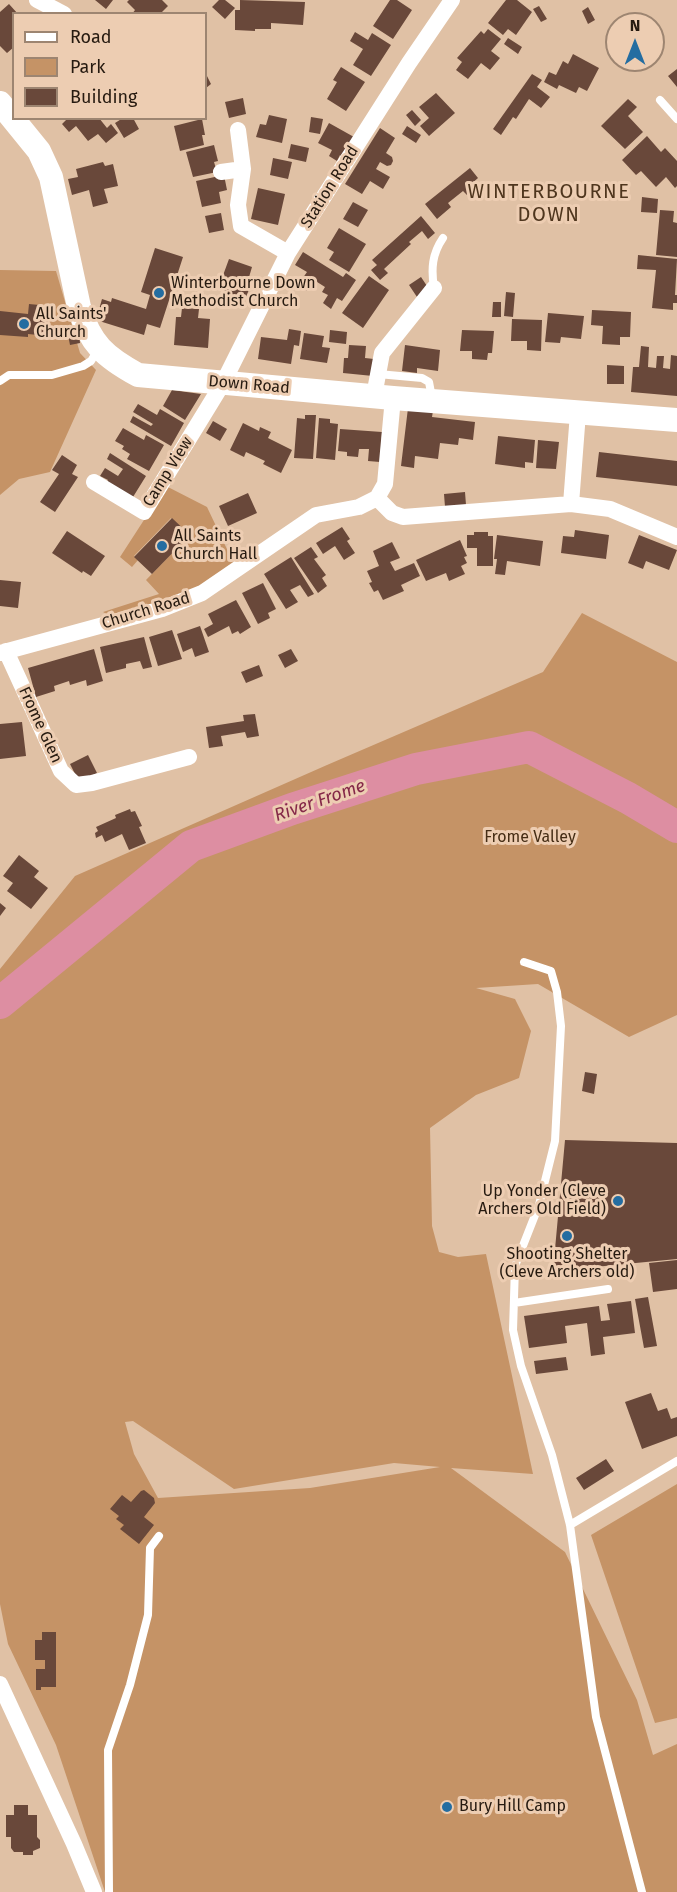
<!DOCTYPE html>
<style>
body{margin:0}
#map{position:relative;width:677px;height:1892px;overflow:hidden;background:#e0c1a5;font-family:"Fira Sans",sans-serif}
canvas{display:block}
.legend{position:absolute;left:12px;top:12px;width:195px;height:108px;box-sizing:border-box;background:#edcdb2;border:2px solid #9d8571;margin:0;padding:8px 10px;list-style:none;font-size:18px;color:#261a10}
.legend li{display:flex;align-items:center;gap:12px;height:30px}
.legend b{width:30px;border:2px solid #9d8571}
.north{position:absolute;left:605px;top:12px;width:60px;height:60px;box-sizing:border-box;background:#edcdb2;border:2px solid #9d8571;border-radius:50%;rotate:0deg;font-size:16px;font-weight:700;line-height:24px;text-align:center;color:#261a10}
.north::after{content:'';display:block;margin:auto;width:21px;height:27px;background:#246da1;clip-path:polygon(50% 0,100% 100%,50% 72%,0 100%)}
</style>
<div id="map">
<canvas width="677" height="1892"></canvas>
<ul class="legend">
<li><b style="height:8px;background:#fff"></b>Road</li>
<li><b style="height:16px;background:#c59366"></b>Park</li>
<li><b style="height:16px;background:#69483a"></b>Building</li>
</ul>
<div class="north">N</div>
</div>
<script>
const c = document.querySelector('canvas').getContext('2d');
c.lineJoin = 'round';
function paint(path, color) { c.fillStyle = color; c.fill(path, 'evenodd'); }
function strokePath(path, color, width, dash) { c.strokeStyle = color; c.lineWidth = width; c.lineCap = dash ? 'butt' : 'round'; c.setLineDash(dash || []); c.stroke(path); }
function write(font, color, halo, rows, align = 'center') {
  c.font = font + ' "Fira Sans",sans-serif'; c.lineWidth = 6; c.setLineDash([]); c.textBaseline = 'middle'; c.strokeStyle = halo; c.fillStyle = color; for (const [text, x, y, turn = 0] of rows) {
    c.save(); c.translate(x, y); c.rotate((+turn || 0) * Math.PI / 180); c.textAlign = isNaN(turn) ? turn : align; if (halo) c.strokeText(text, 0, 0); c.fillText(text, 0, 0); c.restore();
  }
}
const green = new Path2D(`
 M0,270L56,271L80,353L96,370L50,472L19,479L0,495Z
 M166,486L207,507L234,564L194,594L112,617L103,612L159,594L146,580L190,535L171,518L134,556L138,560L132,567L120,557Z
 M582,613L677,662V1015L629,1037L538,984L476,988L515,999L531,1031L519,1078L476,1095L430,1128L432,1226L439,1252L458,1257L486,1254L533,1474L451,1468L565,1552L637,1700L653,1755L677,1744V1892H105L56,1745L8,1644L0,1604V969L75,876L327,765L543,672ZM133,1421L234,1489L394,1463L440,1467L310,1488L158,1498L134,1454L125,1422Z
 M677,1484V1718L655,1723L591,1535Z`);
const river = new Path2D(`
 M0,1003L191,846L292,809L416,769L529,747L628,798L677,827`);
const building = new Path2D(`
 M95,0H113L106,9Z
 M129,0H162L168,6L160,14H132L135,10L127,2Z
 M219,0H225L235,8L225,19L212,7Z
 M240,0L305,2L303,25L271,23V29H255V31L235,30V10H240Z
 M390,0H397L412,10L393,39L373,26Z
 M506,0H517L532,12L516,35L508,29L503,35L488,23Z
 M9,4L18,14H14V47L7,53L0,46V12Z
 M539,6L547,19L541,22L533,9Z
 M588,7L595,20L588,24L582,11Z
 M488,29L501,39L491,51L500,58L490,70L481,63L468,79L456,70L462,62L457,58L481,31L484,34Z
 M355,32L368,40L372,33L391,45L371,76L353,65L363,49L350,41Z
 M508,38L522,47L518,54L504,44Z
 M573,54L599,68L587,91L579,87L576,93L559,85L557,89L544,82L549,72L556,75L563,61L568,64Z
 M341,67L365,82L346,111L327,99L337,82L333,80Z
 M677,69V87L668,76Z
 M206,74L211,84L206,88Z
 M532,74L542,80L537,87L550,97L541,108L529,99L516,119L513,117L501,135L493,129Z
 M436,93L455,113L429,136L420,126L429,118L419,107Z
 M243,98L246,114L229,118L225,102Z
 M628,99L637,107L628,116L643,132L625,149L601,126Z
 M412,110L421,120L415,126L406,115Z
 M269,115L287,119L282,143L256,137L260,124L266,125Z
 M311,117L323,119L320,134L309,132Z
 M68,118H99L107,128L111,124L118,133L106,143L98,134L88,141L76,126L69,132L62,124Z
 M123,118H133L139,129L124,138L115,123Z
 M202,119L205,135H202L204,145L180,151L174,126Z
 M329,123L354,137L342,157L340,155L337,161L329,156L332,150L318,143Z
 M407,126L421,135L416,143L402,134Z
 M380,128L395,138L386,153L392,157L393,161L391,165L387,166L380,162L376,169L390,177L383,189L370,181L362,194L345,184Z
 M647,136L661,152L665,148L677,161V186L675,188L666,177L656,187L641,171L636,175L622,160Z
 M291,144L309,148L306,162L288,158Z
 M214,145L218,161L214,162L217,172L193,177L186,152Z
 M273,158L292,162L288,179L270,175Z
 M103,162L105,166L113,164L118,186L104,189L108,203L93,207L89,190L72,195L68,179L78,177L76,169Z
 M470,168L478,178L470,185L474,190L467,195L463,191L448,203L451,207L437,219L425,204Z
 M224,175L227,190L219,192L221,203L202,207L196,181Z
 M258,188L285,194L278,225L251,219Z
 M642,197L658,199L657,213L641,212Z
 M353,202L368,210L358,227L343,219Z
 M660,210L674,211L673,222L677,223V257L656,255Z
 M221,213L224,230L209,233L205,216Z
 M421,216L435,233L428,239L422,231L409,242L411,244L384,269L388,273L380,280L371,270L377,265L372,260Z
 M339,228L366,244L349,272L329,260L334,252L327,248Z
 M155,248L183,257L160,328L147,324L144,335L96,320L102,299L111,302L112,298L146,309L150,295L141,292Z
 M303,252L343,277L346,273L356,280L342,301L337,298L331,309L323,303L328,295L322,292L325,287L314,280L307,291L298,285L307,272L295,265Z
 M638,255L677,259L675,295H677V303H673V310L652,308L656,270L637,269Z
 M229,259L252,267L247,284L251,285L245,299L218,289Z
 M369,276L389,290L363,328L342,313Z
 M421,277L429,289L417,297L409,285Z
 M506,292L515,293L513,317L504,316Z
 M493,302H501V317H492Z
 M29,304L50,306L48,336L28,334V337L0,335V311L28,314Z
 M182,308L199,309L198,318L210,319L208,348L174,345L176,317H181Z
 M592,310L631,312L630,337H620V345L602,344L603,326L591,325Z
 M548,313L584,316L581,339L561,337L560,343L545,342Z
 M512,319L542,320L541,351L527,350V341H511Z
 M289,329L301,331L299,346L294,345L291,364L258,359L261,337L287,340Z
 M330,330L347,332L346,344L329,342Z
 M462,330L494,331L492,353H488L487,360L472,359V351H460Z
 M79,333L80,343L70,345L68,335Z
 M304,333L324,336L322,347L330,348L327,363L300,359Z
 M349,345L366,346L365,358L374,359L373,376L343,373L344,358H348Z
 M405,345L440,350L438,371L417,368V373L402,371Z
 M641,346L649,347L648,367L656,368L657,356H664L663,368L670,369L671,355L677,356V396L631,392L633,367H639Z
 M607,365L624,366V384H607Z
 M172,390L201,394L185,420L163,406Z
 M138,404L157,415L160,409L184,423L171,446L130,422L133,416L151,426L153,424L133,412Z
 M408,408L433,411L432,417L475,422L473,440L459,438L458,445L440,443L438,459L415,456L414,468L401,466Z
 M305,415H316L313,459L294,458L297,418L305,419Z
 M319,418L330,419V423L338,424L335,460L316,458Z
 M213,421L227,429L220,441L206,433Z
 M243,423L259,431L260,427L271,432L268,438L292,450L281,473L263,464L265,461L246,452L244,457L230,450Z
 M123,428L144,440L146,435L164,445L149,471L127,459L130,454L122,449L124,446L115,441Z
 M340,429L382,432L380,462L368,461L369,449H359L358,457L347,456V452L338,451Z
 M498,436L535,440L533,463L525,462V468L495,464Z
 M538,440L559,442L556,469L536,468Z
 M599,452L677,461V486L596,477Z
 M110,453L146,476L133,497L105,484L108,480L100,476L105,468L118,476L123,469L107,459Z
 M62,455L77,465L72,474L78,477L55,512L40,502L59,474L52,470Z
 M465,492L466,505L445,507L444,494Z
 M248,493L257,513L228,526L219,506Z
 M172,518L190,535L152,574L134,557Z
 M342,527L350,539L347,541L355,553L344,560L335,546L323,554L316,543Z
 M575,530L609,535L606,559L561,553L563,536L574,537Z
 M67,531L105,556L91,576L83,571L82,573L52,553Z
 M474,532H488V536H493V566H477V548H467V535H474Z
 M497,535L543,541L540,566L507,561L505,575L495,574L497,559H494Z
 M639,535L677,550L669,570L646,561L643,569L628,563Z
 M460,540L467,556L464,557L467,563L461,566L465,574L449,581L446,573L426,581L416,560Z
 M392,542L400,558L390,562L395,571L414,563L420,576L401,585L404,591L383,600L378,590L374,592L369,583L372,582L367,571L379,566L373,551Z
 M311,547L318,557L314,559L326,575L322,578L327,586L318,593L294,558Z
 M291,557L314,594L308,597L300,585L290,590L298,602L286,609L264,574Z
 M0,580L21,582L18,608L0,606Z
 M263,583L276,609L268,613L270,618L258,624L242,593Z
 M236,600L251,627L240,634L238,631L232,634L229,626L208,637L204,629L213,624L208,614Z
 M200,626L209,652L195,657L192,648L183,652L177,634Z
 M172,630L182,659L158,666L149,637Z
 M144,637L152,667L143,669L140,661L126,664V668L106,673L100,647Z
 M94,649L103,681L87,686L86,680L70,685L69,681L54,686L55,691L36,697L28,668Z
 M291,649L298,661L285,668L278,655Z
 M259,665L263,676L246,683L241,672Z
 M255,714L259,736L247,738L245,732L221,736L223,746L209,748L206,727L244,721L243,715Z
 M22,722L26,756L0,759V724Z
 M88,755L97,773L79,782L70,764Z
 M130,809L131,812L135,811L142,826L139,827L146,843L129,850L122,834L105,842L102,835L96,838L95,833L98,831L96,827L116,818L115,815Z
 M19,855L39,871L34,877L48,888L31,909L7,891L13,883L3,876Z
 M0,903L6,908L0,916Z
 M585,1072L597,1074L594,1094L582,1091Z
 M565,1140L677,1143V1259L553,1271Z
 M677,1260V1289L653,1292L649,1263Z
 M648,1297L657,1346L644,1348L635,1299Z
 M631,1301L635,1333L603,1337L605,1354L591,1356L587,1323L565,1326L567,1343L529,1348L524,1316L599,1306L601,1321L610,1320L607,1304Z
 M566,1357L568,1370L536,1374L534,1361Z
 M651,1393L658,1411L667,1408L671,1419L677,1417V1436L642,1449L625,1402Z
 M606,1459L614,1471L584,1490L576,1478Z
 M144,1490L154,1498L155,1503L144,1517L154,1525L139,1544L120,1529L124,1525L116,1519L119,1516L110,1509L122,1495L131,1502L141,1491Z
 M42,1632H56V1687H41V1690H36V1669H45V1660H35V1640H42Z
 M14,1805H28V1815H37V1837L40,1840V1848L33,1851V1855H23V1852H14L11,1848V1837H6V1815H14Z`);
const lane = new Path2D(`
 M660,100L677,119
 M434,288C431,269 432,254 443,238
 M378,374L422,378L429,382L432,398
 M0,381L9,375H52L83,366L91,361L99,348
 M524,962L551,971L557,992L561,1026L555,1141L539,1205L515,1266L513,1330L521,1366L552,1455L570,1525L596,1717L642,1892
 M514,1303L608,1289
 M570,1525L677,1461
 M109,1892L108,1750L130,1685L148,1615L150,1548L159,1536`);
const street = new Path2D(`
 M37,0L64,14
 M238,130L243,169L238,205L241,226L288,253
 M221,172L243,169
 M374,396L382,353L434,288
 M94,482L144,512L223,383L288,253L409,63L452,0
 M377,498L392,513L403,517L571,504L610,509L677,537
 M571,504L578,413
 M6,651L61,771L76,785L92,783L189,757
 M0,653L162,609L202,593L316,515L359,507L377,498L385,484L393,398
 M0,1684L74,1844L94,1892`);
const secondary = new Path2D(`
 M0,103L39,151L51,177L79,307C90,344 105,357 138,375L393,398L677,420`);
const markers = [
 [159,293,6,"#246da1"],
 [24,324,6,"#246da1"],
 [162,546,6,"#246da1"],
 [618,1201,6,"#246da1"],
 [567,1236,6,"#246da1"],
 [447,1807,6,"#246da1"]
];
const streetNames = [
 ["Station Road",330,187,-58],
 ["Down Road",249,385,5],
 ["Camp View",168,472,-58],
 ["Church Road",146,611,-17],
 ["Frome Glen",40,725,65]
];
const poiNames = [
 ["Winterbourne Down",171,284],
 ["Methodist Church",171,302],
 ["All Saints'",36,315],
 ["Church",36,333],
 ["All Saints",174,537],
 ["Church Hall",174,555],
 ["Up Yonder (Cleve",606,1192,"right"],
 ["Archers Old Field)",606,1210,"right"],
 ["Shooting Shelter",567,1255,"center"],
 ["(Cleve Archers old)",567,1273,"center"],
 ["Bury Hill Camp",459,1807]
];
const parkNames = [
 ["Frome Valley",530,838]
];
const waterNames = [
 ["River Frome",320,801,-19]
];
const quarterNames = [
 ["WINTERBOURNE",549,192],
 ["DOWN",549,215]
];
paint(green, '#c59366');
strokePath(river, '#dd8ea2', 32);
paint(building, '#69483a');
strokePath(lane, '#fff', 8);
strokePath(street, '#fff', 16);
strokePath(secondary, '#fff', 24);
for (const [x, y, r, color] of markers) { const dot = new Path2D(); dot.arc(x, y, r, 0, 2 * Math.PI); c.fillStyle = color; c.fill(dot); strokePath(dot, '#edcdb2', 2); }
write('16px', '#261a10', '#edcdb2', streetNames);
write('16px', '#261a10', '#edcdb2', poiNames, 'left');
write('16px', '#452d15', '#edcdb2', parkNames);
write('italic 18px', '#852848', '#edcdb2', waterNames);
c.letterSpacing = '1.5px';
write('20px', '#4f361e', '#edcdb2', quarterNames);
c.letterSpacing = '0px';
</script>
